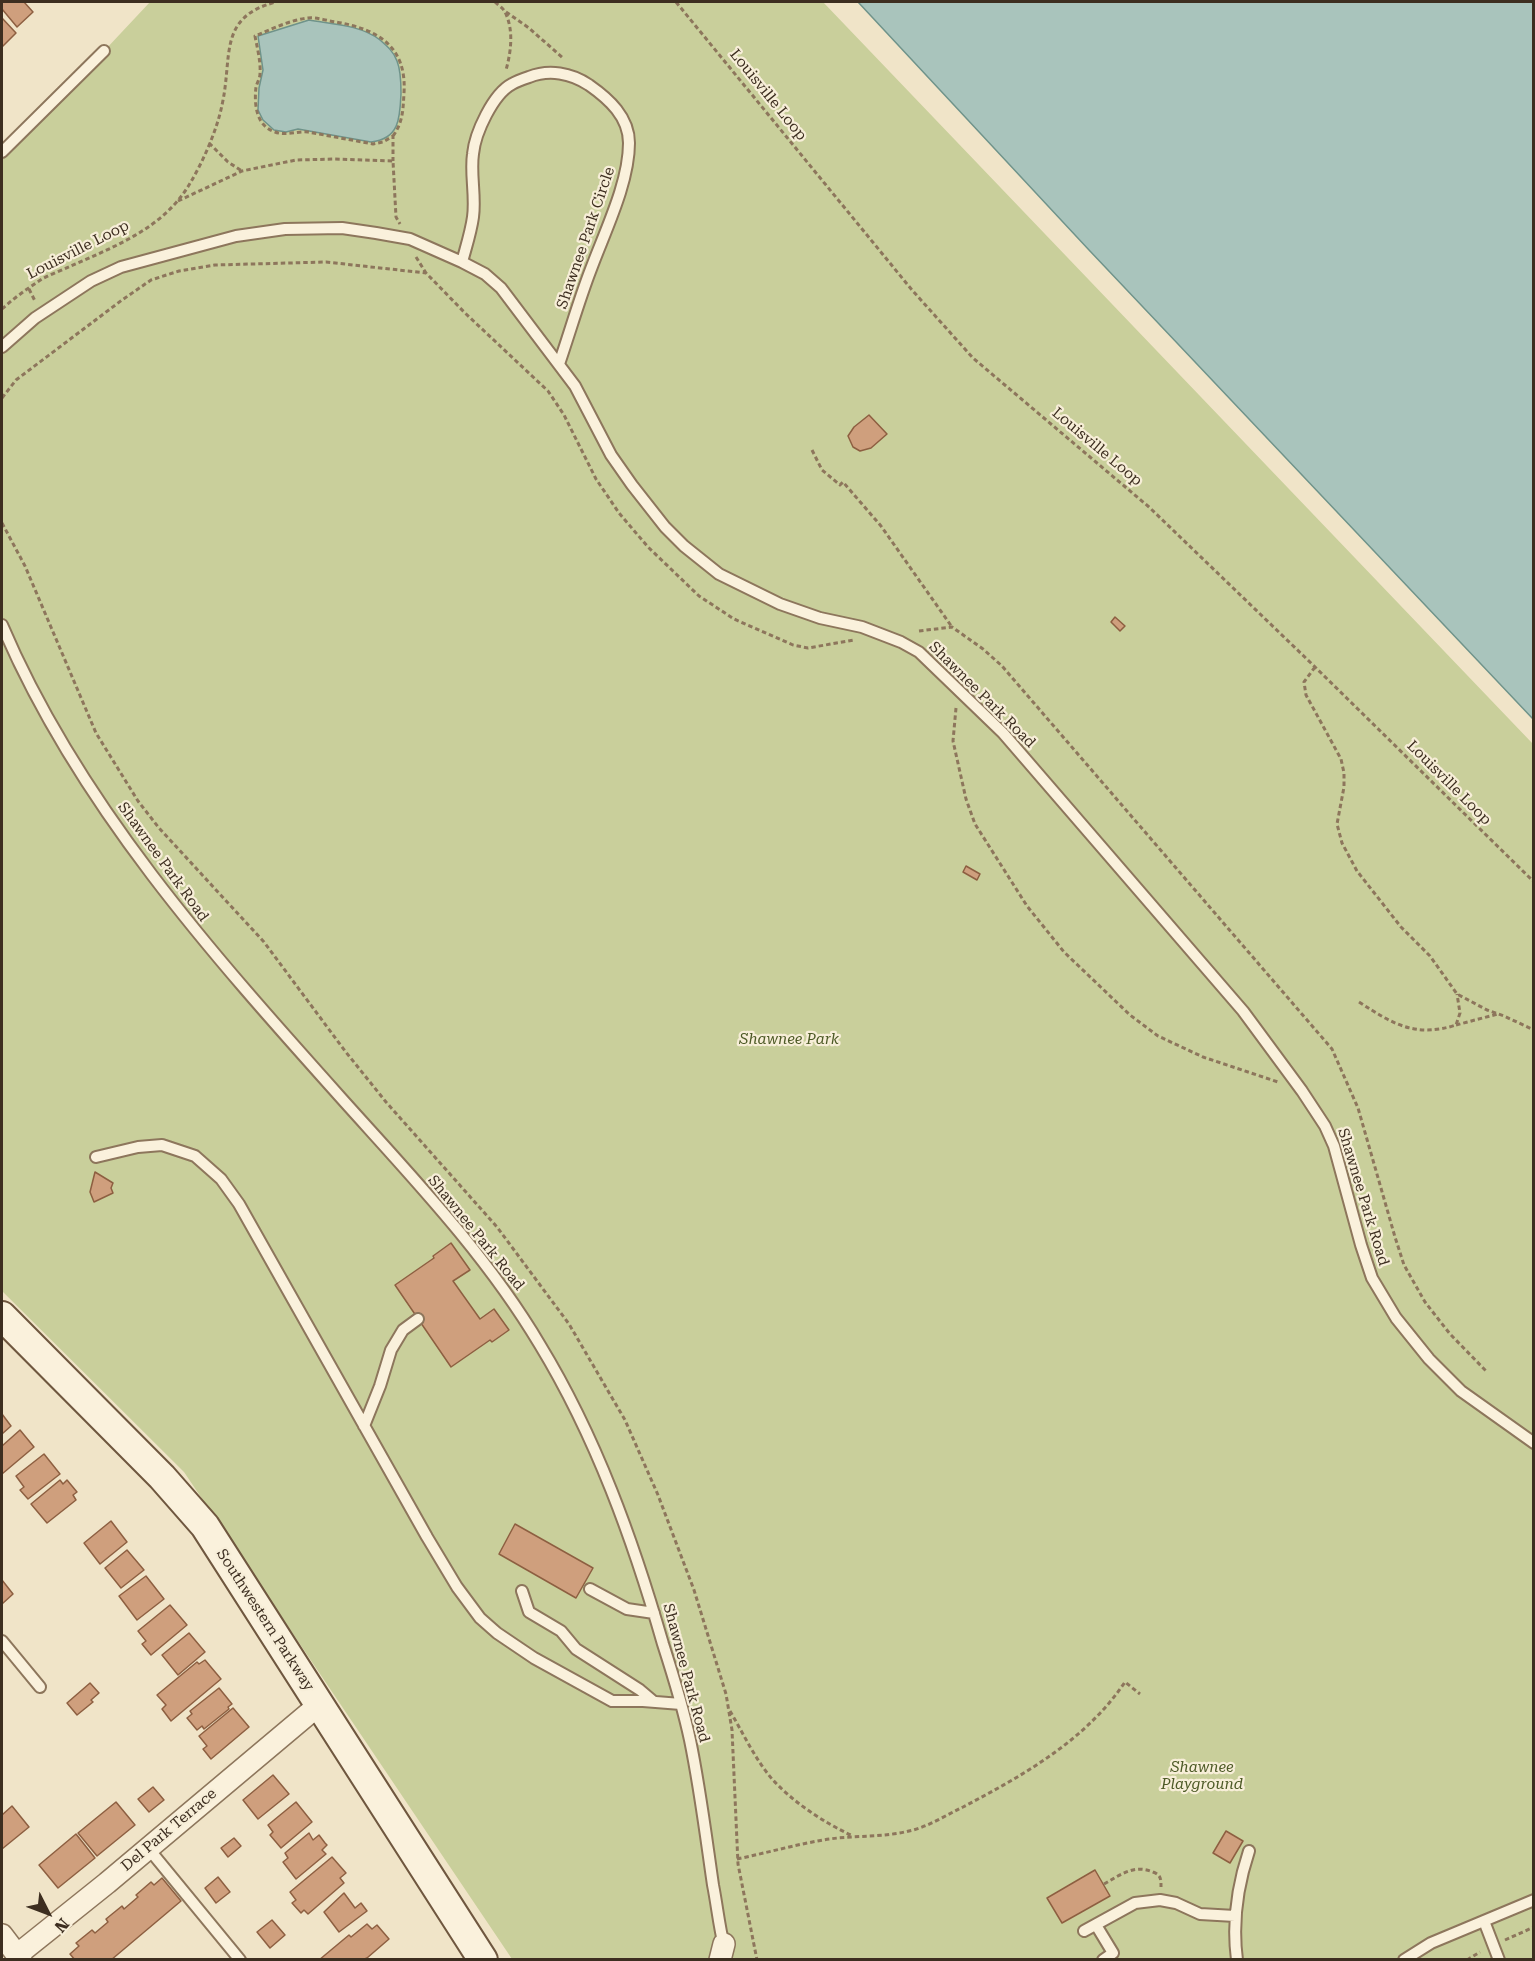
<!DOCTYPE html>
<style>
body{margin:0}
#map{position:relative;width:1535px;height:1961px;overflow:hidden;background:#f0e4c8;font-family:"Roboto Serif",serif}
canvas{display:block}
.frame{position:absolute;inset:0;border:3px solid #3d2e20;pointer-events:none}
.north{position:absolute;left:18px;top:1883px;width:60px;height:60px;-webkit-text-stroke:4px #f7eed8;paint-order:stroke;rotate:132deg;font-size:16px;font-weight:700;line-height:24px;text-align:center;color:#3d2e20}
.north::after{content:'';display:block;margin:auto;width:21px;height:27px;background:#3d2e20;clip-path:polygon(50% 0,100% 100%,50% 72%,0 100%)}
</style>
<div id="map">
<canvas width="1535" height="1961"></canvas>
<div class="frame"></div>
<div class="north">N</div>
</div>
<script>
const c = document.querySelector('canvas').getContext('2d');
c.lineJoin = 'round';
function paint(path, color) { c.fillStyle = color; c.fill(path, 'evenodd'); }
function strokePath(path, color, width, dash) { c.strokeStyle = color; c.lineWidth = width; c.lineCap = dash ? 'butt' : 'round'; c.setLineDash(dash || []); c.stroke(path); }
function write(font, color, halo, rows, align = 'center') {
  c.font = font + ' "Roboto Serif",serif'; c.lineWidth = 4.5; c.setLineDash([]); c.textBaseline = 'middle'; c.strokeStyle = halo; c.fillStyle = color; for (const [text, x, y, turn = 0] of rows) {
    c.save(); c.translate(x, y); c.rotate((+turn || 0) * Math.PI / 180); c.textAlign = isNaN(turn) ? turn : align; if (halo) c.strokeText(text, 0, 0); c.fillText(text, 0, 0); c.restore();
  }
}
const green = new Path2D(`
 M150,2H823L1533,744V1959H512L184,1472L2,1291V160Z`);
const water = new Path2D(`
 M858,2H1533V719L1089,250Z
 M309,20C332,24 361,25 380,40C387,46 394,52 397,61C401,71 401,83 401,93C400,117 400,139 371,142L298,129L286,132L274,130L263,120L258,110L259,88L263,70L258,36Z`);
const building = new Path2D(`
 M2,2H24L33,12L17,27L2,9Z
 M2,18L16,33L2,47Z
 M869,415L887,434L871,448L860,451L853,447L848,436L854,427Z
 M1115,617L1125,626L1120,631L1111,622Z
 M966,866L980,874L977,880L963,872Z
 M95,1172L113,1183L111,1188L113,1193L94,1202L90,1192Z
 M451,1243L470,1270L453,1281L480,1319L494,1309L509,1330L492,1342L490,1340L451,1367L395,1285L434,1258L433,1256Z
 M2,1414L11,1426L2,1434Z
 M20,1430L34,1447L2,1474V1446Z
 M44,1454L60,1474L28,1499L20,1490L24,1487L16,1476Z
 M60,1480L63,1484L67,1480L77,1492L73,1495L76,1500L47,1523L31,1504Z
 M111,1521L127,1542L100,1564L84,1543Z
 M515,1524L593,1568L576,1598L499,1554Z
 M127,1550L144,1570L121,1588L105,1568Z
 M146,1576L164,1599L137,1620L119,1596Z
 M2,1580L13,1594L2,1604Z
 M170,1605L187,1625L151,1655L142,1644L146,1641L138,1631Z
 M189,1633L205,1652L178,1675L162,1655Z
 M205,1660L221,1679L171,1721L162,1709L166,1705L157,1695L197,1662L199,1664Z
 M90,1683L99,1693L91,1700L93,1702L77,1715L67,1703Z
 M219,1688L232,1704L228,1707L229,1709L204,1729L202,1726L197,1730L187,1718L192,1714L190,1711Z
 M233,1708L249,1727L211,1759L203,1749L207,1746L199,1736Z
 M273,1775L289,1794L258,1819L243,1800Z
 M153,1787L164,1800L149,1812L138,1799Z
 M116,1802L135,1825L97,1856L78,1833Z
 M296,1802L312,1822L281,1848L270,1835L273,1832L268,1825Z
 M12,1806L29,1827L2,1849V1815Z
 M1226,1831L1243,1841L1230,1863L1213,1853Z
 M309,1833L313,1840L319,1835L325,1843L327,1845L322,1850L326,1854L296,1879L283,1862L288,1858L285,1853Z
 M76,1834L95,1858L58,1888L39,1865Z
 M234,1838L241,1846L228,1857L221,1848Z
 M332,1857L346,1873L340,1878L344,1883L308,1914L304,1910L301,1913L292,1903L296,1900L290,1892Z
 M1095,1870L1110,1896L1062,1923L1047,1898Z
 M218,1877L230,1892L216,1903L205,1888Z
 M162,1878L181,1901L111,1960H75L70,1954L79,1946L76,1943L92,1930L95,1933L108,1922L106,1919L122,1906L124,1909L138,1897L136,1895L151,1882L154,1885Z
 M344,1893L355,1908L361,1903L367,1911L339,1932L324,1912Z
 M272,1920L285,1935L270,1948L257,1932Z
 M367,1924L372,1929L377,1925L389,1939L367,1958L362,1960H319L349,1935L351,1937Z`);
const path = new Path2D(`
 M495,2C498,5 503,8 505,12C514,30 511,52 506,70
 M676,2L912,290L973,358L1149,507L1312,664L1534,882
 M506,12L529,28L564,59
 M393,136C403,122 403,110 404,93C407,46 377,29 336,22C327,21 317,17 308,18C290,20 272,29 255,36C257,47 261,62 260,74C260,78 257,83 256,87C254,104 256,126 275,132C285,136 297,131 308,132L373,144L383,142L393,136V161
 M209,143L228,162L242,171
 M178,201L242,171L296,160L335,159L393,161L396,217L400,224
 M416,257L426,273
 M29,289L35,301
 M2,309C14,298 28,288 42,279C51,274 62,270 71,266C116,246 163,228 189,185C203,162 217,130 222,105C233,57 217,17 276,2
 M2,398L16,380L122,300L151,280L179,271L215,265L326,262L426,273L465,313L548,391L564,415L596,479L619,513L648,547L699,596L734,619L793,645L808,648L854,640
 M812,450L822,470L840,485L843,482L881,526L952,627
 M2,523L25,566L96,733L138,801L159,828L264,942L345,1051L386,1102L497,1227L569,1324L625,1420L658,1495L694,1590L726,1694L732,1730L738,1864L757,1960
 M919,631L952,627L983,649L1002,666L1332,1049L1358,1108L1395,1237L1404,1265L1425,1302L1450,1334L1487,1372
 M1315,667L1304,682L1306,695L1341,759L1344,773V787L1337,824L1342,843L1357,871L1401,927L1430,956L1457,994L1487,1010L1504,1016L1534,1030
 M956,708L953,741L966,799L975,824L1027,906L1064,952L1130,1015L1158,1036L1203,1057L1278,1082
 M1359,1002C1393,1024 1415,1038 1456,1025L1460,1013L1457,994
 M1456,1025L1498,1014
 M730,1711C743,1733 755,1759 772,1779C793,1802 824,1823 853,1836
 M737,1859C766,1853 794,1845 823,1840C851,1835 881,1838 909,1831C928,1827 946,1815 963,1807C1024,1775 1086,1740 1125,1682L1140,1694
 M1104,1884C1120,1875 1134,1864 1153,1872C1161,1875 1161,1879 1161,1887
 M1505,1940L1534,1927
 M1467,1960L1480,1952`);
const lane = new Path2D(`
 M2,152L104,51
 M462,262C466,247 471,232 473,217C476,196 470,174 473,154C475,133 493,94 512,84C517,81 523,79 529,77C549,69 571,73 589,85C609,99 629,117 629,143C629,183 605,231 591,269C579,300 570,332 559,364
 M2,347L35,318L91,281L121,267L236,236L285,229L342,228L376,233L410,239L462,262L485,274L501,288L575,386L611,455L632,485L665,527L684,546L719,574L780,604L820,618L862,627L901,642L919,652L1003,733L1243,1011L1302,1091L1325,1126L1334,1146L1361,1245L1372,1278L1396,1318L1429,1359L1461,1391L1534,1443
 M2,625C78,804 213,955 342,1099C412,1177 486,1254 540,1345C596,1437 633,1540 663,1644C673,1675 683,1707 690,1740C700,1788 706,1837 713,1885C717,1905 719,1926 724,1946
 M96,1157L138,1147L162,1145L195,1156L221,1179L239,1204L427,1537L457,1587L480,1618L497,1633L534,1658L612,1701H643L681,1704
 M364,1426L380,1386L391,1350L403,1330L418,1319
 M590,1589L627,1609L654,1613
 M522,1591L529,1612L561,1631L576,1649L640,1690L653,1701
 M2,1641L40,1687
 M148,1848L240,1960
 M1484,1921L1499,1960
 M1096,1925L1113,1953L1103,1960
 M1084,1931L1135,1903L1160,1900L1176,1903L1200,1914L1235,1916
 M1237,1960C1232,1922 1237,1887 1249,1851
 M1404,1960L1431,1943L1534,1900`);
const street = new Path2D(`
 M2,1935L21,1960
 M17,1955L107,1883L320,1704
 M720,1960L724,1944`);
const secondary = new Path2D(`
 M2,1316L162,1477L205,1526L483,1960`);
const streetNames = [
 ["Louisville Loop",768,95,51],
 ["Shawnee Park Circle",586,238,-71],
 ["Louisville Loop",78,250,-27],
 ["Louisville Loop",1097,447,40],
 ["Shawnee Park Road",982,695,45],
 ["Louisville Loop",1449,783,45],
 ["Shawnee Park Road",163,862,54],
 ["Shawnee Park Road",1363,1197,73],
 ["Shawnee Park Road",476,1233,51],
 ["Southwestern Parkway",265,1620,57],
 ["Shawnee Park Road",686,1673,75],
 ["Del Park Terrace",169,1830,-40]
];
const parkNames = [
 ["Shawnee Park",789,1040],
 ["Shawnee",1202,1768],
 ["Playground",1202,1785]
];
paint(green, '#c9cf9b');
paint(water, '#a9c4bc');
strokePath(water, '#6f938a', 1.5);
paint(building, '#cf9f7d');
strokePath(building, '#8d5f41', 1.5);
strokePath(lane, '#8d765c', 14);
strokePath(street, '#8d765c', 24);
strokePath(secondary, '#6f573f', 32);
strokePath(path, '#8d765c', 3, [4.5, 3]);
strokePath(lane, '#faf1dc', 10);
strokePath(street, '#faf1dc', 21);
strokePath(secondary, '#faf1dc', 28);
write('15px', '#3d2e20', '#f7eed8', streetNames);
write('italic 15px', '#4d5a26', '#f7eed8', parkNames);
</script>
